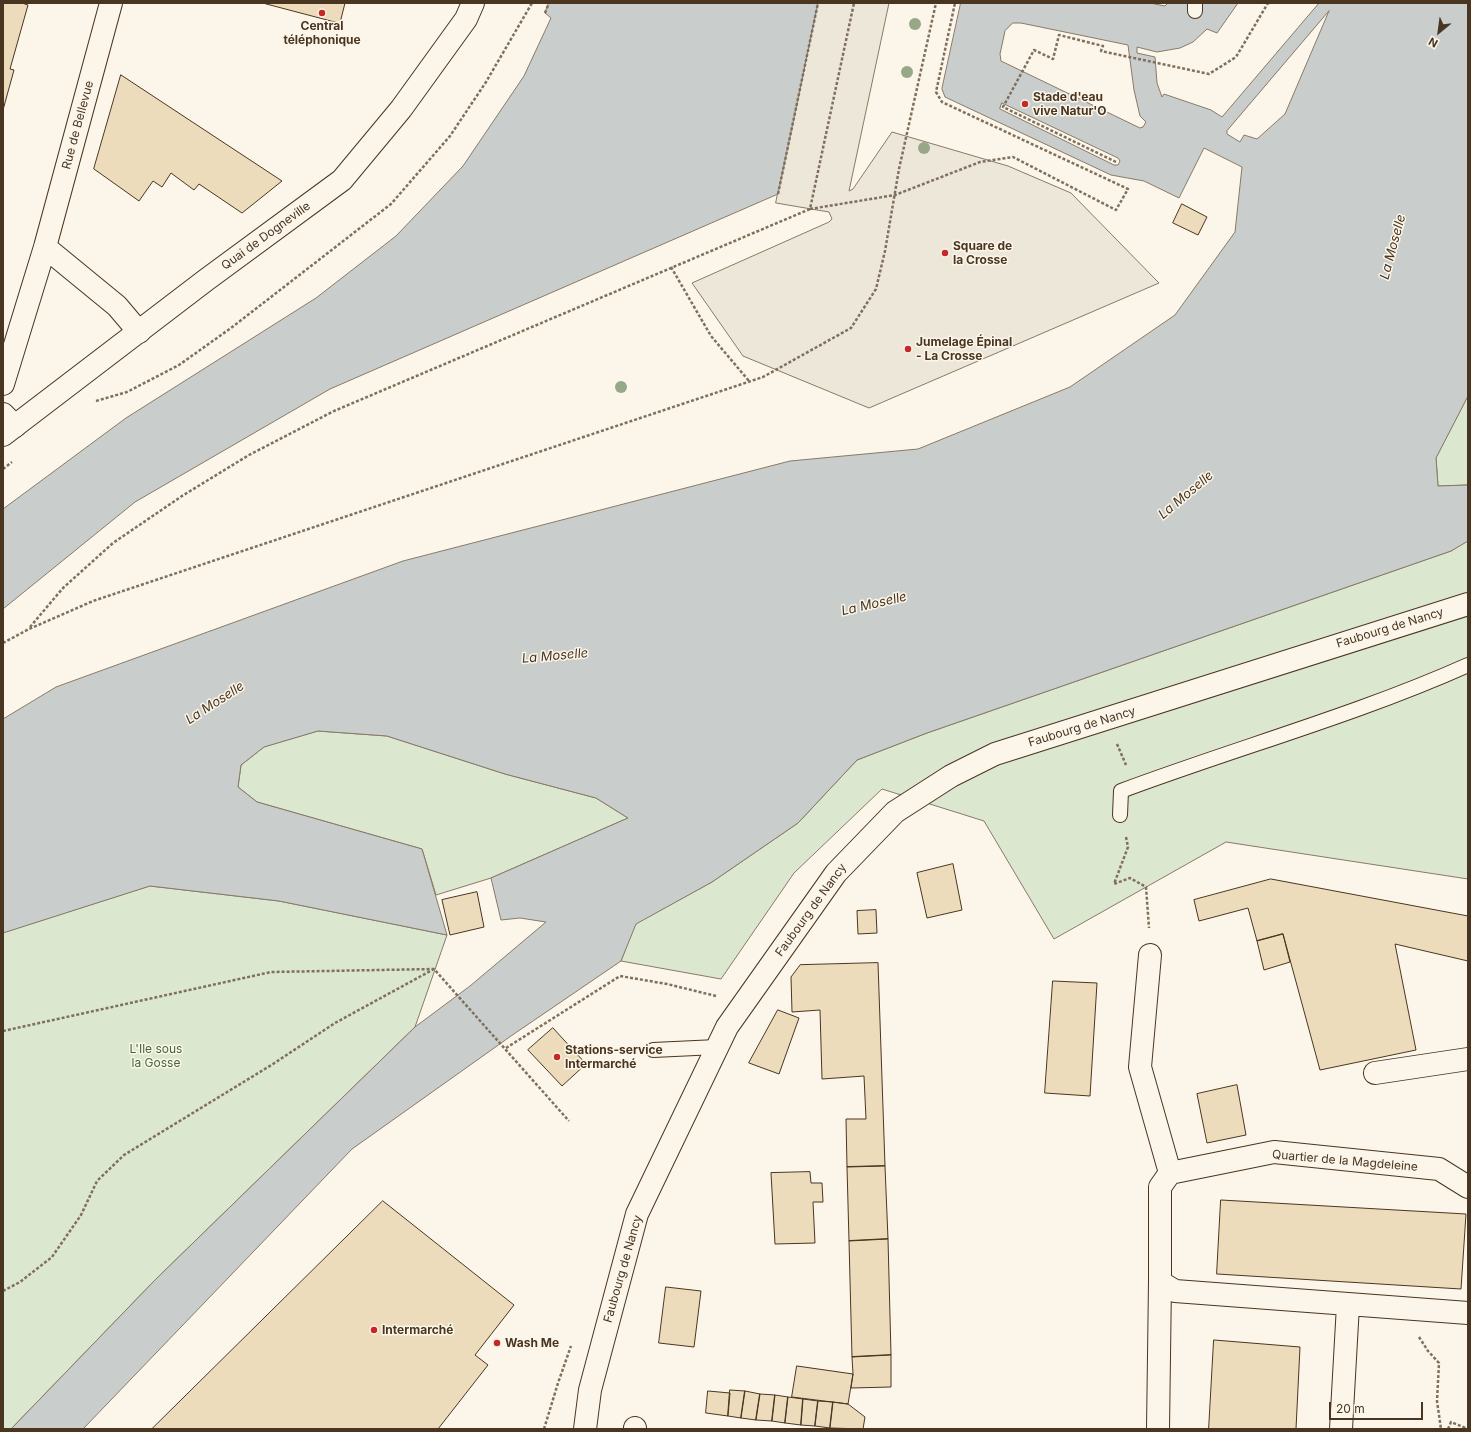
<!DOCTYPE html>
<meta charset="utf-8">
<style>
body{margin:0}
#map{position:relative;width:1471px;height:1432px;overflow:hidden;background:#fbf6e9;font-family:Inter,sans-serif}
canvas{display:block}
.frame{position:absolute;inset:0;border:4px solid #4a3520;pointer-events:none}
.north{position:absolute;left:1419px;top:12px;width:40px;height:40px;-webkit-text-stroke:3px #fbf6e9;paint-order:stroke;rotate:209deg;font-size:11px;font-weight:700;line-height:16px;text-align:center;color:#4a3520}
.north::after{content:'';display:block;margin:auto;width:14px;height:18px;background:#4a3520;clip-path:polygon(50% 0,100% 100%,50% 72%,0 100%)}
.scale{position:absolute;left:1329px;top:1402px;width:94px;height:18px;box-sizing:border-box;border:2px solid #4a3520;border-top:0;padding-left:5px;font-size:12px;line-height:14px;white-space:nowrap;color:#4a3520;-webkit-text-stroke:3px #fbf6e9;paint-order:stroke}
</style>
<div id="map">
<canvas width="1471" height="1432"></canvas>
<div class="frame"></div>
<div class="north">N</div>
<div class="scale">20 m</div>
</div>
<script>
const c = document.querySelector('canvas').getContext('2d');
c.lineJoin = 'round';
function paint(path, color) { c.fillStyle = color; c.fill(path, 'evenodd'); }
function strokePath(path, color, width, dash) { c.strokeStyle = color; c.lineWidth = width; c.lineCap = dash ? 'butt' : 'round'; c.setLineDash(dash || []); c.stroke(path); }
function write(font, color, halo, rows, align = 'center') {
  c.font = font + ' Inter,sans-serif'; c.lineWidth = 3; c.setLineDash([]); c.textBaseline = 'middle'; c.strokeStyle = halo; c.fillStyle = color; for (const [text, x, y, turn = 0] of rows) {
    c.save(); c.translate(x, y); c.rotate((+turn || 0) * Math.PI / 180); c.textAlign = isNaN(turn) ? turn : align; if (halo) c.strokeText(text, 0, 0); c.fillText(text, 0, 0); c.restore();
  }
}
const green = new Path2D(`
 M1468,396V485L1438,486L1436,458Z
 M1468,541V879L1226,842L1054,939L984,821L882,789L794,873L721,979L621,961L635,924L712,882L798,823L857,760L927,733L1451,551Z
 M318,731L387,736L505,774L596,798L628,818L491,878L436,895L422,849L257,802L238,787L241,765L264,747Z
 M150,886L279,901L447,935L415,1027L156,1279L11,1429H3V933Z`);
const parking = new Path2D(`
 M818,3H889L849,191L853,189L892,132L1008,166L1071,193L1159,283L869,408L743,356L692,283L829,222L832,219L829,212L776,203Z`);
const water = new Path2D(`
 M549,3H818L778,194L330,389L135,502L3,609V509L126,418L316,298L396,236L463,166L524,76L551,18L545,13Z
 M961,3H1150L1165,6L1168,3H1238L1217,33L1207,29L1193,42L1180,48L1157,52L1137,47V53L1155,57L1157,83L1162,97L1164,94L1211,110L1222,117L1319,3H1468V396L1436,458L1438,486L1468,485V541L1451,551L927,733L857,760L798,823L712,882L636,924L621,961L511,1036L352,1149L83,1429H11L156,1279L415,1027L470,986L546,922L520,918L501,920L491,878L628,818L596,798L505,774L387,736L318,731L264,747L241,765L238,787L257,802L422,849L447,935L279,901L150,886L3,933V719L56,687L403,561L790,461L918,449L1070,387L1175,315L1235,232L1242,167L1204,148L1179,198L1144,181L1111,175L945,97L942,89ZM1329,11L1285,114L1257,139L1244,135L1240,142L1227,134V131ZM1013,23H1021L1128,45L1134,90L1140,116L1146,122L1143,127L1140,128L1001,61L1000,54L1005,31ZM1002,103L1118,158L1120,161L1118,165H1114L1000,109Z`);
const building = new Path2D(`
 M3,3H22L28,5L10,69L14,70L3,110Z
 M263,3H345L340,23Z
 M121,75L282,181L242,213L199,184L194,190L171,173L162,187L153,181L139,201L94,169Z
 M1182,204L1207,217L1198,235L1173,223Z
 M953,864L962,910L927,918L917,873Z
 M1271,879L1468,916V961L1395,944L1416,1050L1320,1070L1283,934L1257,941L1248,908L1199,921L1194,900Z
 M477,892L484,927L450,935L442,900Z
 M876,910L877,933L858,934L857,911Z
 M1283,934L1290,962L1264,970L1257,941Z
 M878,963L885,1166L847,1167L846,1119H866L864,1076L822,1079L820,1010L792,1012L791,977L800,965Z
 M1053,981L1097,983L1090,1096L1045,1093Z
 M778,1010L799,1018L779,1074L749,1063Z
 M553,1028L586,1064L562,1086L528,1050Z
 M1237,1085L1246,1135L1207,1143L1197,1094Z
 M885,1166L888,1239L849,1241L847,1167Z
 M810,1172L811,1183H822L823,1202H813L815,1243L775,1244L771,1173Z
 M1221,1200L1466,1214L1461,1289L1217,1274Z
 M383,1201L514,1305L475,1355L488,1365L438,1429H152Z
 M888,1239L891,1355L852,1357L849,1241Z
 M666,1287L701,1291L694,1347L659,1343Z
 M1214,1340L1300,1347L1296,1429H1209Z
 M891,1355V1387L851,1388L853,1374L852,1357Z
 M797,1366L853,1374L848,1404L792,1397Z
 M730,1390L745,1391L741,1418L728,1416Z
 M708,1391L730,1393L728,1416L706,1413Z
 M745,1391L760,1394L756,1420L741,1418Z
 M760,1394L775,1395L772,1421L756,1420Z
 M775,1395L788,1397L785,1423L772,1421Z
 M788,1397L803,1399L801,1425L785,1423Z
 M803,1399L818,1401L815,1426L801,1425Z
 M818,1401L833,1402L830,1428L815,1426Z
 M833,1402L848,1404L865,1417L863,1429L830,1428Z`);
const path = new Path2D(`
 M545,13L549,3
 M1116,162L1003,107L1034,50L1053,59L1059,35L1103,46L1101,51L1209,74L1236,57L1268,3
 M778,194L818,3
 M810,209L895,195L980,162L1013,157L1116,210L1128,189L942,102L936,92L955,3
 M671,267L711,336L749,381
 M96,401L127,392L179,365L231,328L391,204L450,136L486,82L532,3
 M3,469L12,462
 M30,627L63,588L113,543L182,496L249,455L334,411L810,209L854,3
 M3,643L29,629L93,601L763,377L851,328L876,289L885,251L899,169L936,3
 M1117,744L1126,765
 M1126,837L1128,847L1114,884L1130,878L1146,887L1149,928
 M3,1031L271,972L434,969L569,1121
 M506,1048L620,976L667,984L716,996
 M3,1291L20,1282L52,1257L81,1215L97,1181L124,1155L273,1064L335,1023L434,969
 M1419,1337L1428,1351L1439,1363L1437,1401L1441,1429
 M544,1429L558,1383L571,1346
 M1448,1429L1451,1422L1468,1429`);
const lane = new Path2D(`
 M1195,3V11
 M1120,815L1121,791C1236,748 1356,715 1468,665
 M653,1050L717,1047`);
const street = new Path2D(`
 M45,247L117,306L139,332
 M3,384L45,247L111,3
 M3,414L15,426
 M1150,955L1140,1067L1170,1173
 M1375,1073L1468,1059
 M1468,1187L1439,1169L1274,1152L1170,1173L1160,1187V1282L1175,1291L1468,1313
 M635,1428V1429
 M1158,1429L1160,1282
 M1341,1429L1348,1305`);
const primary = new Path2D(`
 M3,435L206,280L342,180L401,109L466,19L473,3
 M585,1429L590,1390L637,1214L727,1027L836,873L895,812L951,776L995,754L1468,604`);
const trees = [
 [915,24],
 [907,72],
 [924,148],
 [621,387]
];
const markers = [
 [322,13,4,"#c62828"],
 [1025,104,4,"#c62828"],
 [945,253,4,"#c62828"],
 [908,349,4,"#c62828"],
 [557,1057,4,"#c62828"],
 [374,1330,4,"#c62828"],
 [497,1343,4,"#c62828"]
];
const poiNames = [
 ["Central",322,26,"center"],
 ["téléphonique",322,40,"center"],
 ["Stade d'eau",1033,97],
 ["vive Natur'O",1033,111],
 ["Square de",953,246],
 ["la Crosse",953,260],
 ["Jumelage Épinal",916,342],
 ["- La Crosse",916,356],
 ["Stations-service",565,1050],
 ["Intermarché",565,1064],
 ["Intermarché",382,1330],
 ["Wash Me",505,1343]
];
const streetNames = [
 ["Rue de Bellevue",78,125,-75],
 ["Quai de Dogneville",266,236,-36],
 ["Faubourg de Nancy",1390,628,-17],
 ["Faubourg de Nancy",1082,727,-17],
 ["Faubourg de Nancy",811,910,-54],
 ["Quartier de la Magdeleine",1345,1161,5],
 ["Faubourg de Nancy",623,1269,-74]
];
const parkNames = [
 ["L'Ile sous",156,1049],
 ["la Gosse",156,1063]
];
const waterNames = [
 ["La Moselle",1393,247,-75],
 ["La Moselle",1186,495,-40],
 ["La Moselle",874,604,-13],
 ["La Moselle",555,656,-5],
 ["La Moselle",215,703,-33]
];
paint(green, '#dce7d0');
strokePath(green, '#887966', 1);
paint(parking, '#ede7d9');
strokePath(parking, '#887966', 1);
paint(water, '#c9cecd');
strokePath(water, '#887966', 1);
paint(building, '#ecdcbc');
strokePath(building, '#4a3520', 1);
strokePath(lane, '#4a3520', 16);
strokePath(street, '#4a3520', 24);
strokePath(primary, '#4a3520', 24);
strokePath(path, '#7f6f5c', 2.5, [3, 2]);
strokePath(lane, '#fbf6e9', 14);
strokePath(street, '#fbf6e9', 22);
strokePath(primary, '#fbf6e9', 22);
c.fillStyle = '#96a887';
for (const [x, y] of trees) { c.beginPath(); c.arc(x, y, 6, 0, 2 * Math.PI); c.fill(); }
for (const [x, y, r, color] of markers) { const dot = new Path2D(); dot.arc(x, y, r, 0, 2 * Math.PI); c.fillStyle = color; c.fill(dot); strokePath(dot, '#fbf6e9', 1.5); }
write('bold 12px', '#4a3520', '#fbf6e9', poiNames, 'left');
write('12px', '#4a3520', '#fbf6e9', streetNames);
write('12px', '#436837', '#fbf6e9', parkNames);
write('italic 13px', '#4a3520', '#fbf6e9', waterNames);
</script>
